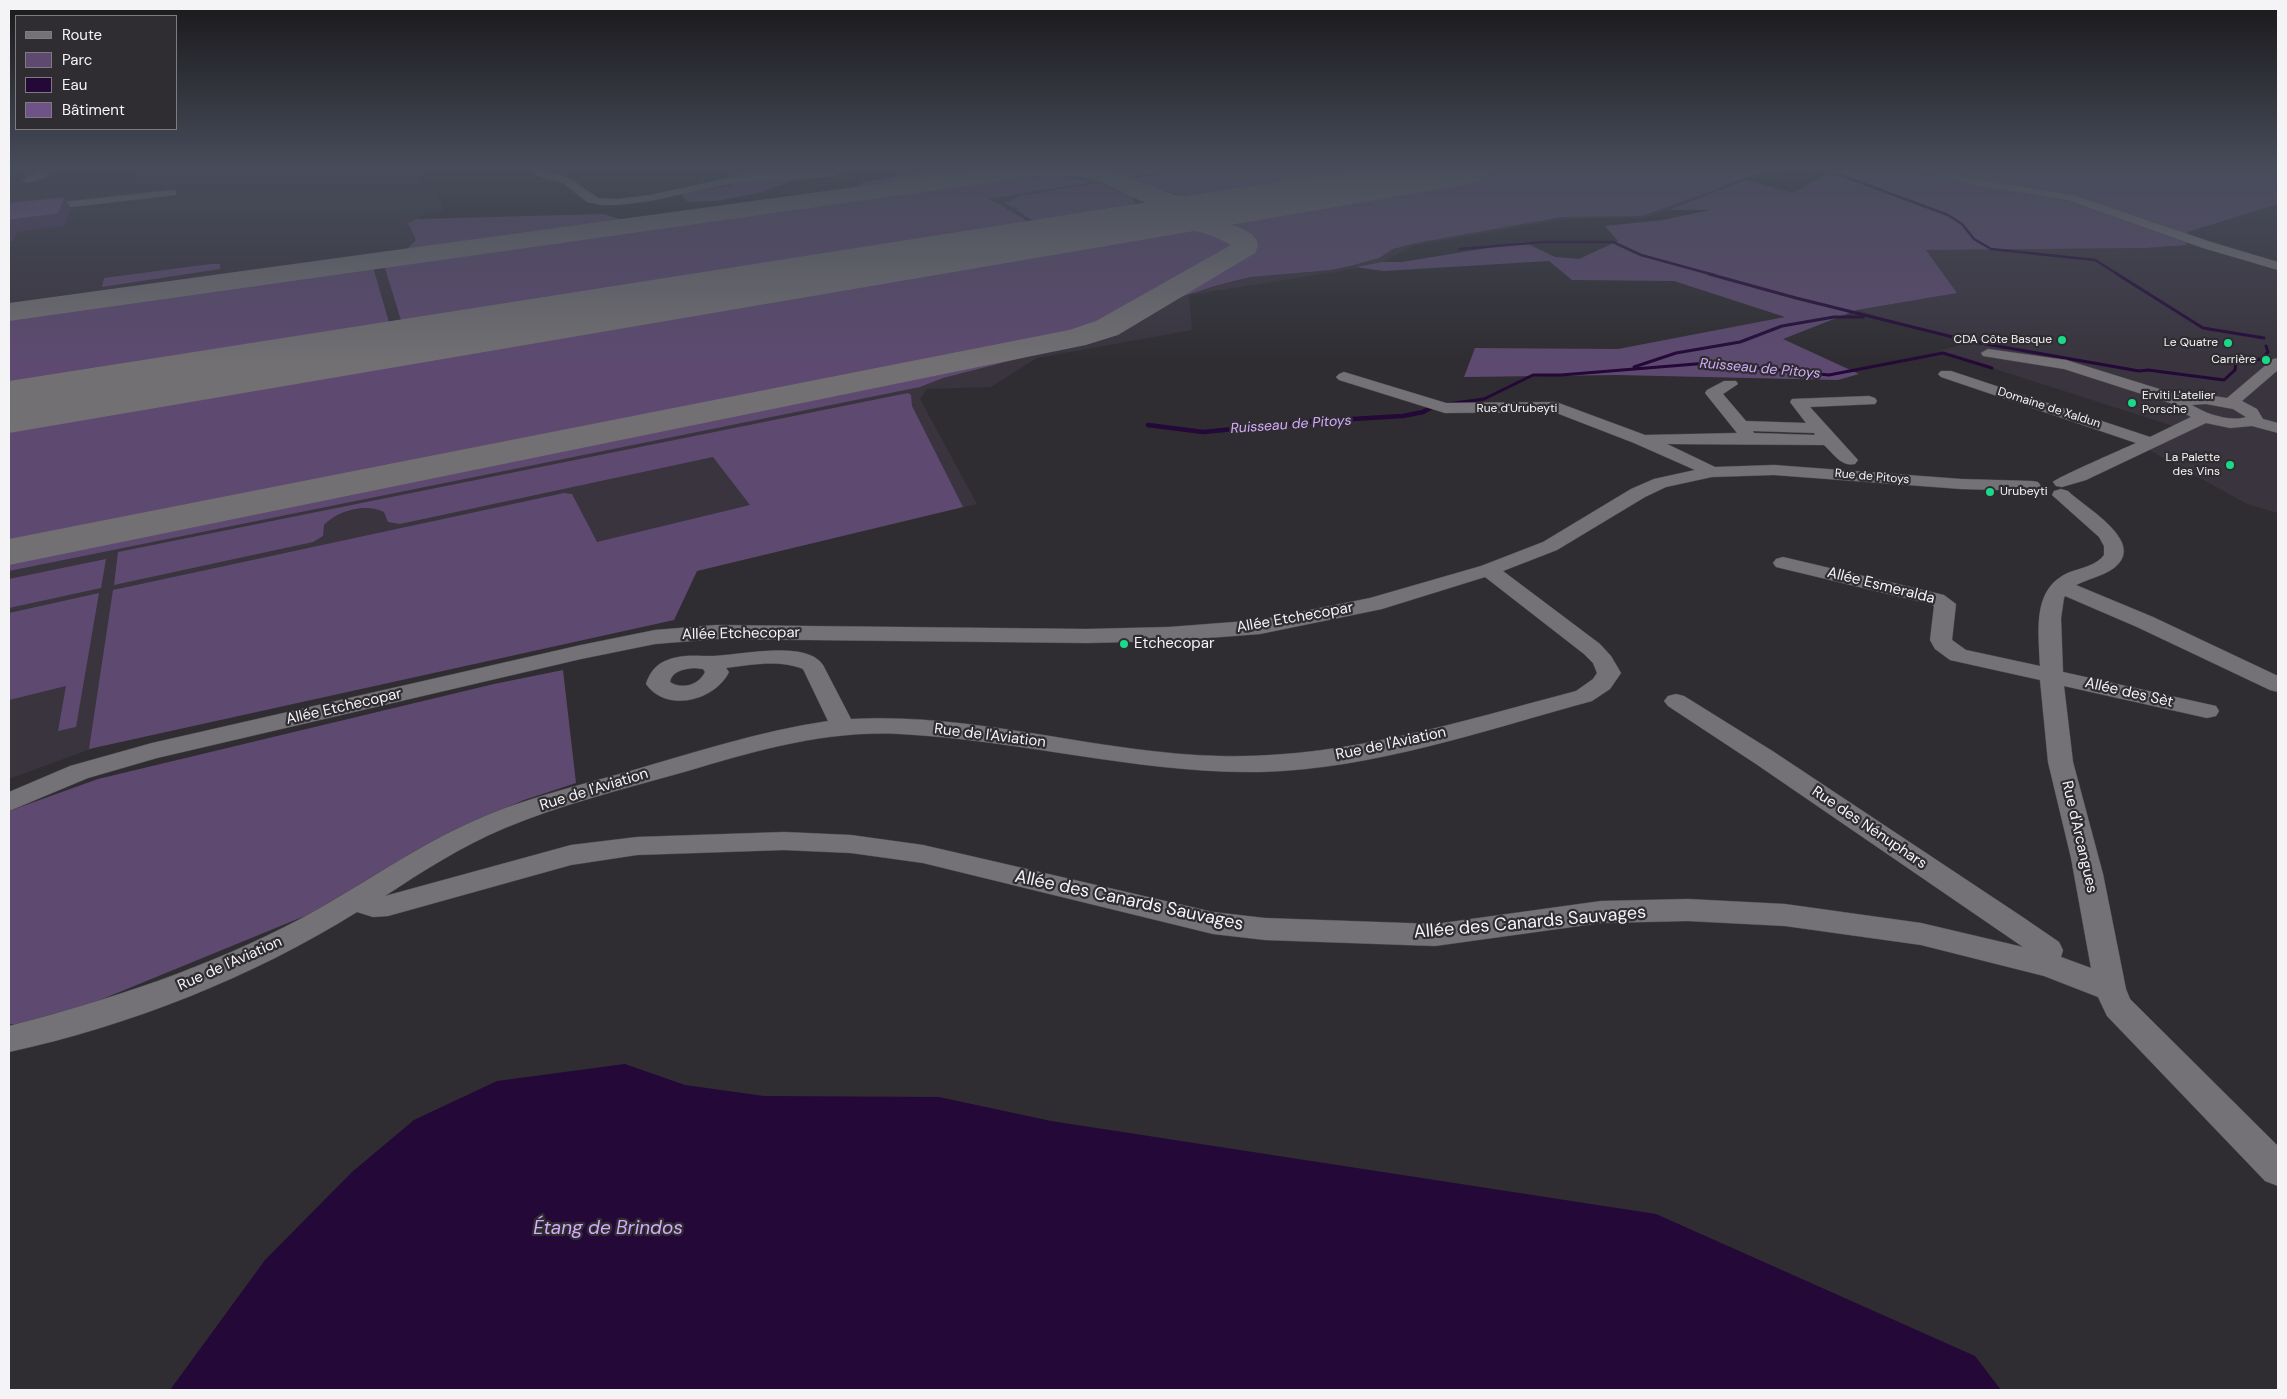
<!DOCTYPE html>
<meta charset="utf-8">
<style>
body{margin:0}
#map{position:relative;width:2287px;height:1399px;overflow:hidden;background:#2f2d31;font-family:"DM Sans",sans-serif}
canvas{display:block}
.frame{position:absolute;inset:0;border:10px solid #f4f3f5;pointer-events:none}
.legend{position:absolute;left:15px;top:15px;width:162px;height:115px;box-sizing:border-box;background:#2f2d31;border:1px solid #7e7c7f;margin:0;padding:6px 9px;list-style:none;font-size:15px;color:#f4f3f5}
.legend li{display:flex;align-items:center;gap:10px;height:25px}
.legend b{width:25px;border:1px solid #7e7c7f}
</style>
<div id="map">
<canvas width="2287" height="1399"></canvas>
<div class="frame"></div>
<ul class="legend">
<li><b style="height:6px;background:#757277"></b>Route</li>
<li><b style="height:14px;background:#5e4a71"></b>Parc</li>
<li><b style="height:14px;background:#240838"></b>Eau</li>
<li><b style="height:14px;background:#6e5288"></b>Bâtiment</li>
</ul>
</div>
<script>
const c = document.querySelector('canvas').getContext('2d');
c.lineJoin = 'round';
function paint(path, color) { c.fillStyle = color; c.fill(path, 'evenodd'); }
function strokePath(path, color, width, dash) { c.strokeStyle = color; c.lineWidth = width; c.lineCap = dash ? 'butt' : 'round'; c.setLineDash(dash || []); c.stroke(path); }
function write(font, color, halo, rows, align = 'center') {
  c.font = font + ' "DM Sans",sans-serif'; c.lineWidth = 4.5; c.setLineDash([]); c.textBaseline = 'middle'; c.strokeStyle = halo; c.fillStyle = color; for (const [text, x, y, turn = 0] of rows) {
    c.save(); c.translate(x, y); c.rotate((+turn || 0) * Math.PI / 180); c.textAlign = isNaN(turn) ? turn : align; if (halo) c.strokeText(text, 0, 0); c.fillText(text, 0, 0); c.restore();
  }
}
const built = new Path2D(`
 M154,169H367L370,175L417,170L424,189L436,188L443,210L423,214L418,219L603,214L624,220L856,188L864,182L940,169H1786L1747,180L1793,193L1714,210H1669L1645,218L1567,219L1413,246L1382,262L1329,273L1189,295L1192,330L1037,358L991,387L927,389L920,399L977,504L697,571L674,620L99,746L9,779V182L44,183L134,178Z
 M2278,204V513L2247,504L2149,450L2173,426L1939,351L1967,343L1857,310L1956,293L1925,250L2146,248L2185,245L2188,232Z`);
const green = new Path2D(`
 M755,169H845L836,176L790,181L763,192L717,201L688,202L680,194L732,185L727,176Z
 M940,169H1005L425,250L408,248L416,240L409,225L406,224L416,219L603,214L624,220L856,188L864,182Z
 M1091,169H1166L1157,173L1126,178Z
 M1174,169H1410L1231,198C1194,201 1164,192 1129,179L1165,173Z
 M1520,169H1774L1732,182L1713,191L1641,216L1562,217L1416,243L1393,249L1379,258L1354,265L1331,270L1250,277L1218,285L1171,300L1132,323L1121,324L1252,247V243L1249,240L1217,225V221L1221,220Z
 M1854,169H2278V204L2188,232L2186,245L2146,248L1926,250L1957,293L1857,310L1783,339L1859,374L1838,380L1617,375L1464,377L1475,348L1618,349L1785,317L1674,281L1572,280L1549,261L1383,271L1356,267L1382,262H1402L1524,242L1555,257L1579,259L1618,241L1605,226L1663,220L1710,210H1669L1746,180L1793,193L1835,170Z
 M1055,176L1092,182L989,199L1007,208L1005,210L1011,211L1038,228L409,328L403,327L384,265L958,185Z
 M1097,183L1130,195L1135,203L1133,208L1113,216L1043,227L1016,210L1019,208L1012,207L1005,203L1020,196Z
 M1193,224L1213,228L1242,245L1235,251L1103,327L1078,335L9,548V421Z
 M211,264H220V269L102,287L104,278Z
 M373,267L391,329L386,332L9,392V318Z
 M1107,332L1109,334L1095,339L943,378L920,387L9,571V555L1080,339Z
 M908,393L911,395L912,406L963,507L697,571L674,620L89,749L113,590L564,493L572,494L597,542L750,505L713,457L400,524L388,522L384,512C366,503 338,510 324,525L323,536L313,542L114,585L118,552Z
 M106,559L101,588L9,608V579Z
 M99,593L76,727L58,731L66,686L9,700V613Z
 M563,670L576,783L524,800L469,824L322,909L61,1016L28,1026L9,1024V811L98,779L494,684Z`);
const water = new Path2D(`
 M625,1064L685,1085L764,1096L939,1097L1051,1121L1656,1214L1975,1356L2001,1390H170L265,1260L352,1172L414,1120L497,1081Z`);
const streamFar2 = new Path2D(`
 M1810,169L1843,176L1948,215L1962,224L1974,239L1991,249L2095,260L2119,275
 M1460,249L1543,242H1613L1641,255L1714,275`);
const streamFar1 = new Path2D(`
 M1709,274L1796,298L1969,341L2139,371L2148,370L2224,380L2235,370L2236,362L2261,359L2268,352L2266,346
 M2117,274L2203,328L2264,338
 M1634,367L1676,353L1740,342L1782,326L1834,317H1863
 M1447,404L1484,399L1533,375H1561L1708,363L1829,375L1943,353L1992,368
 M1430,408L1432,407`);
const stream = new Path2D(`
 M1148,425L1203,432L1318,421L1403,416L1423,412L1432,407`);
const taxiway = new Path2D(`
 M986,169H1105L1175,195L1210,198L1258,196L1266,198L1270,203L1266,208C1229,217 1180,215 1144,202C1126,195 1109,184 1091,179C1071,174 1049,176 1029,177L9,321V303Z
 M1158,214C1175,214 1276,222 1255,253L1118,335L1086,345L9,565V539L1069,330L1096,321L1231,245C1207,231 1183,227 1156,229C1143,230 1130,233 1117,230L1113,225L1117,220Z
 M26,394L38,397L43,404L38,411L9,416V396Z`);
const runway = new Path2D(`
 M1359,169H1491L1483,180L1464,185L9,433V381Z`);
const minor = new Path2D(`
 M41,169H53L42,179L27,183L22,180Z
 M531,169H542L571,179L598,198L617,199L650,195L733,177L848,169L816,177L733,183L650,201L617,205H602L587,202L563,183L538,176Z
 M1913,169H1932L1973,179L2073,195L2211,242L2278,262V270L2203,248L2067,200L1973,185Z
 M172,190L176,191V195L9,214V208Z
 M1988,349L2066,360L2182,396L2200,394L2227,398L2273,359L2278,358V370L2242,401L2257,409L2263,419L2278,423V433L2252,426L2230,428L2206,423L2086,480L2062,487L2056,486L2053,482C2056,478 2125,448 2136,443L1941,377L1938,374L1941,371H1951L2150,437L2191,417L2177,409L2176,405L2064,369L1983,356L1981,353ZM2206,404L2233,409L2246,417C2230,422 2206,414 2192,405Z
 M1344,372L1446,403L1556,402L1645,435L1737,433L1705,393L1707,390L1724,381H1736L1738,384L1723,394L1746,421L1806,423L1790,402L1792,399L1869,396L1875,398L1877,401L1875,404L1810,407L1858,460L1855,464C1841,467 1834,454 1824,445L1667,444L1715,467L1774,465L1961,479L2032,481L2038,482L2041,486L2038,490L2032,491L1961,489L1774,475L1712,477L1666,487L1645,497L1557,550L1503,571L1600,644L1611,656L1621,673L1610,689L1592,701C1485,730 1374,769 1261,772C1140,774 1021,740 900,734C825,730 755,751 684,772C624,789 562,804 505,828C462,846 423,871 385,896L571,845L637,837L784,832L851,835L923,845L1213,912L1265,918L1435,924L1601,901L1688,899L1785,904L1921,923L2023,947L1756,764L1668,706L1664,701L1668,696L1676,694L1684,696L1774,752L2024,918L2059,942L2063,950L2061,957L2091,968L2071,858L2048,762L2040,680L1950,660L1935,649L1930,640L1934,606L1930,604L1776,567L1773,563L1776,559L1783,557L1944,595L1956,604L1952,640L1966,650L2040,666C2039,631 2031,588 2070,572C2082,568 2097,565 2104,555V546L2099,537L2052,495L2054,491L2061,489L2068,491C2084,507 2148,542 2114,568C2103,576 2088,579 2076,585L2153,617L2278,676V692L2270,690L2137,627L2065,596L2064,598L2061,618L2063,672L2216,706L2219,711L2216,716L2207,718L2064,686L2073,762L2103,874L2126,989L2130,999L2278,1146V1186L2265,1181L2107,1016L2098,997L2044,976L1921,945L1785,926L1688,921L1601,923L1435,946L1265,940L1213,934L923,863L851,853L784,850L637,855L571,865L388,916L373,917L357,912C253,977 129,1026 9,1052V1026C110,1000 209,967 302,918C358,888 410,850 467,824C518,800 573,787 627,772C692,753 760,731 828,721L803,669C779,659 750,665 726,668L729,672C715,701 666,713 646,684C649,674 655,665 665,661C681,654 694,656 711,656C737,656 806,639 823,665L851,719C975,712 1096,753 1220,756C1342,759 1459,722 1576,691L1593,679L1597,673L1593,663L1584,654L1485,577L1382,609L1260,634L1169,641L1087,643L716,639L655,644L581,659L157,758L88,778L9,811V792L70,766L152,743L581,645L655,630L716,625L1087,629L1169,627L1260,620L1370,598L1481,566L1543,542L1631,489L1654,479L1695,470L1634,443L1554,412L1445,413L1339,380L1336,377L1339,374ZM1753,431L1814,433L1815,435L1754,433ZM694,668L703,669L705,672C699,685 682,690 670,682C672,671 684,669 694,668Z`);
const shadedWall = new Path2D(`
 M65,197L71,209L64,226L18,232L13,241L9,242V225L11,220Z`);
const building = new Path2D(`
 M65,197L58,214L11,220L9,225V203Z`);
const markers = [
 [2062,340,5,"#1ad988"],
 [2228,343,5,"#1ad988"],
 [2266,360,5,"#1ad988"],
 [2132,403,5,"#1ad988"],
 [2230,465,5,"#1ad988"],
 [1990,492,5,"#1ad988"],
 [1124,644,5,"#1ad988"]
];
const farPoinames = [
 ["CDA Côte Basque",2052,340],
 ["Le Quatre",2218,343],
 ["Carrière",2256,360],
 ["Erviti L'atelier",2142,396,"left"],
 ["Porsche",2142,410,"left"],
 ["La Palette",2220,458],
 ["des Vins",2220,472],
 ["Urubeyti",2000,492,"left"]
];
const farStreetnames = [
 ["Domaine de Xaldun",2049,408,18],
 ["Rue d'Urubeyti",1517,409],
 ["Rue de Pitoys",1872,477,5]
];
const farWaternames = [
 ["Ruisseau de Pitoys",1760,369,5],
 ["Ruisseau de Pitoys",1291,425,-4]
];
const streetNames = [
 ["Allée Esmeralda",1881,586,14],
 ["Allée Etchecopar",1295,618,-10],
 ["Allée Etchecopar",741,634,-1],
 ["Allée des Sèt",2129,693,13],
 ["Allée Etchecopar",344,707,-13],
 ["Rue de l'Aviation",990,736,7],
 ["Rue de l'Aviation",1391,744,-12],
 ["Rue de l'Aviation",594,790,-17],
 ["Rue des Nénuphars",1869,828,34],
 ["Rue d'Arcangues",2079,837,77],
 ["Rue de l'Aviation",230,964,-24]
];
const poiNames = [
 ["Etchecopar",1134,644]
];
const nearStreetnames = [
 ["Allée des Canards Sauvages",1129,901,12],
 ["Allée des Canards Sauvages",1530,923,-5]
];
const nearWaternames = [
 ["Étang de Brindos",608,1229]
];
paint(built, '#39343e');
paint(green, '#5e4a71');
paint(water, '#240838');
strokePath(streamFar2, '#240838', 2.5);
strokePath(streamFar1, '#240838', 3);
strokePath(stream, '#240838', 4.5);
paint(taxiway, '#727073');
paint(runway, '#727073');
strokePath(minor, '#4c4a4e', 1);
paint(minor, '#757277');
paint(shadedWall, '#4d395f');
paint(building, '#6e5288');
strokePath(building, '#4d395f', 1);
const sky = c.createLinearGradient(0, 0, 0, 365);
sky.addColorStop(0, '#1a191b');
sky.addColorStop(0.46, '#474c5a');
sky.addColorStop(1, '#474c5a00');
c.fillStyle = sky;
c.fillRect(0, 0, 2287, 365);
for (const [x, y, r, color] of markers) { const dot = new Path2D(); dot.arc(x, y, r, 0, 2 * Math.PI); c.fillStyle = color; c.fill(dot); strokePath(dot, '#2f2d31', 2); }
write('12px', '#f4f3f5', '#2f2d31', farPoinames, 'right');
write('12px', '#f4f3f5', '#2f2d31', farStreetnames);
write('italic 14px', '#d4abfc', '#2f2d31', farWaternames);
write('15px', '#f4f3f5', '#2f2d31', streetNames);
write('15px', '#f4f3f5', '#2f2d31', poiNames, 'left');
write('18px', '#f4f3f5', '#2f2d31', nearStreetnames);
write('italic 19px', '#d4abfc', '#2f2d31', nearWaternames);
</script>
